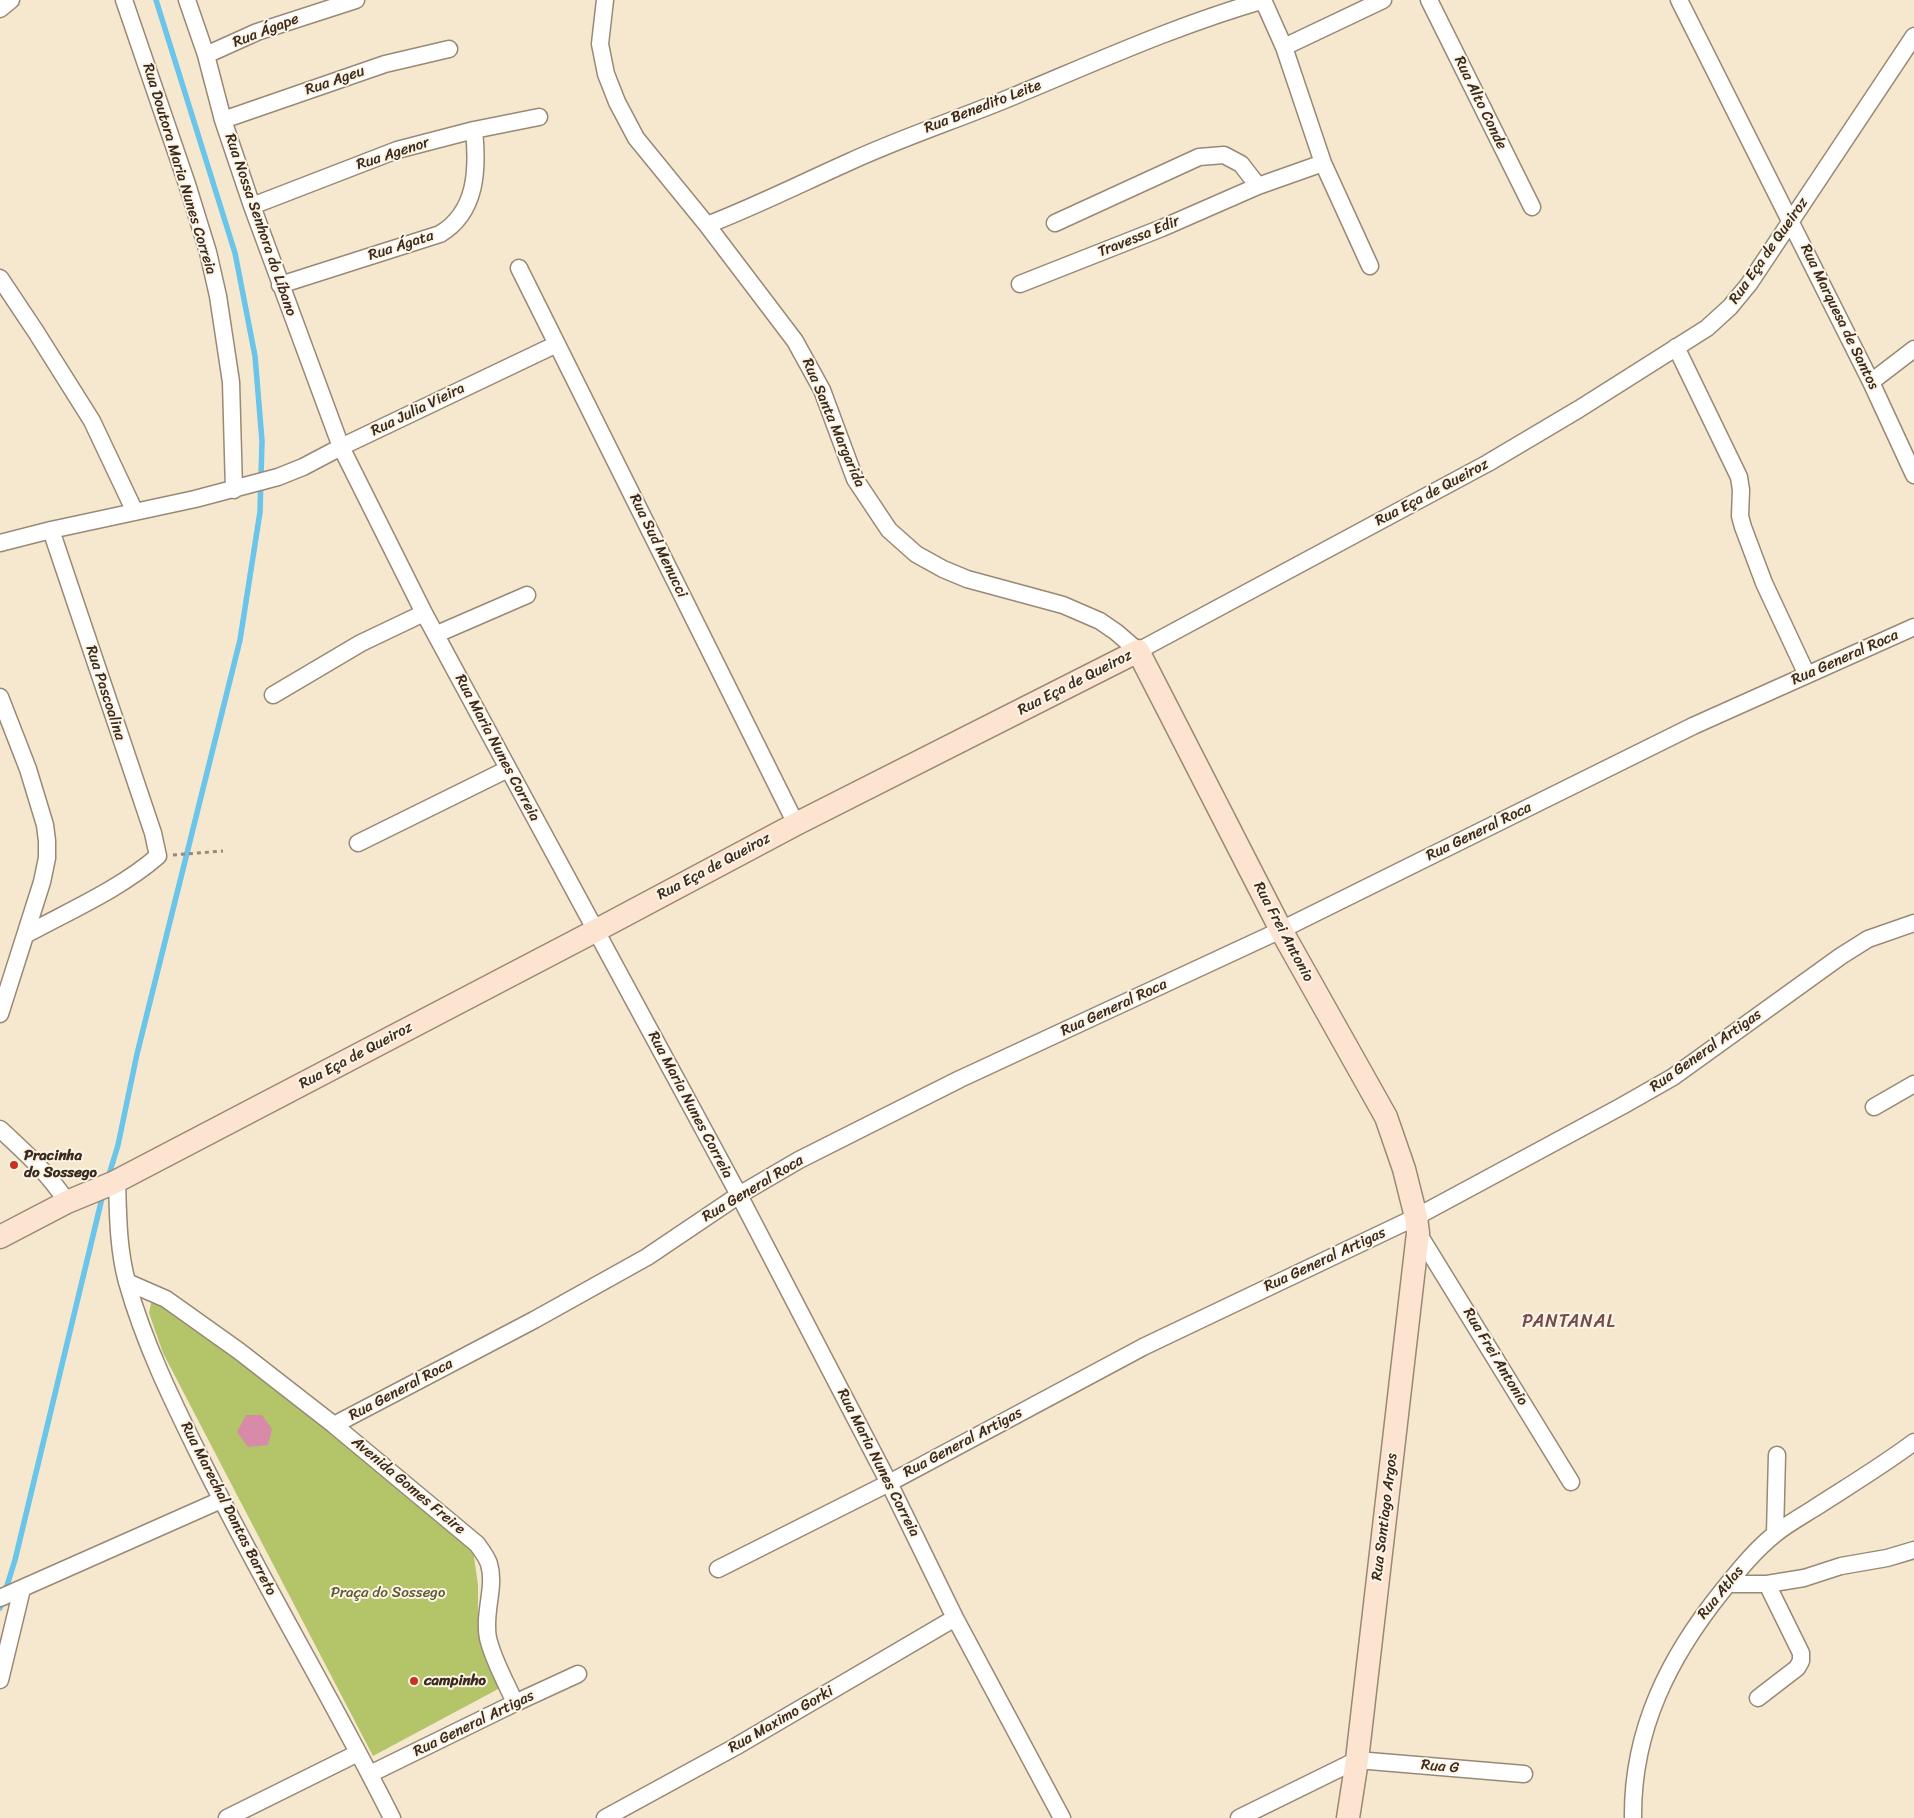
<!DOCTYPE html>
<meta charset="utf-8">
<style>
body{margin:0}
canvas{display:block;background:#f5e8ce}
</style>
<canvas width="1914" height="1818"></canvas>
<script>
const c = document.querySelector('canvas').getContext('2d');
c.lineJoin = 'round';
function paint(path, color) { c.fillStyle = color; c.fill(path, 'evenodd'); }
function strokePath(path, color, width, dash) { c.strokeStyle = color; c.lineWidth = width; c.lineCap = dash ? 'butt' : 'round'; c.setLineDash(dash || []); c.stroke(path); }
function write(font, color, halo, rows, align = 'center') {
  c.font = font + ' Sriracha,sans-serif'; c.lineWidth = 4; c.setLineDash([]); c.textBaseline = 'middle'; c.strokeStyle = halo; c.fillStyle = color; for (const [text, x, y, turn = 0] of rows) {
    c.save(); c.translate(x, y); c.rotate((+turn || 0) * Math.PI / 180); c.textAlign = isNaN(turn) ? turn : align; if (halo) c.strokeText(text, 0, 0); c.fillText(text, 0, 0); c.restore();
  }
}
const green = new Path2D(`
 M161,1302L187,1318L409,1491L473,1550L478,1585V1616L484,1648L500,1688L373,1756L163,1353L149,1313L151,1303Z`);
const stream = new Path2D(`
 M108,1178L118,1145L137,1054L240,640L260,512L262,441L255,356L235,253L156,0
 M0,1608L15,1560L103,1194`);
const building = new Path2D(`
 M246,1415H262L272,1429L268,1445L248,1447L237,1432Z`);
const path = new Path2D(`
 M173,855L223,851`);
const street = new Path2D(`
 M124,0L187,184L208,252L218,296L231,382L234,490
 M187,0L206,55L223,120L252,206L341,447L424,613L739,1195L889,1483L955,1618L1062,1818
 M605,0L600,44L606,74L617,102L636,138L707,225L795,341L822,390L855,479L889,530L916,554L943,569L967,579L1063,605L1100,621L1116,632L1138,651L1488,463L1579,409L1707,328L1730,307L1749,284L1914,36
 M1263,0L1284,47L1323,163L1370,266
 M1429,0L1532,207
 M1679,0L1871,382L1914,475
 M0,9L11,0
 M1284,47L1383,0
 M206,55L257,32L356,0
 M223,120L385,64L449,49
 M252,206L397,150L474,130L539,117
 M1055,223L1199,157L1224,155L1241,164L1258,186
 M707,225C756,206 802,183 849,162C903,137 959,119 1014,96C1096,62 1177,25 1264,0
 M519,268L796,824
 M0,278L36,332L92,421L135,512
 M1020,284L1162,228L1258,186L1323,163
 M280,285L440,234C477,212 478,169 474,130
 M1676,347L1739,477L1741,490L1740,516L1743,527L1764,583L1807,675
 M1871,382L1914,349
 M0,543L51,530L195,499L278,477L303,467L341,447L557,344
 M437,634L527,595
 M273,695L361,643L424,613
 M0,697L28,769L45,825L47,841V858L42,882L0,1014
 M358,843L508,769
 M27,934C71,910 120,889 158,856L153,833L51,530
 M1874,1107L1914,1084
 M0,1129C25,1152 49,1174 67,1202
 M117,1181C118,1215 118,1249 127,1282C144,1343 172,1400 200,1457C260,1579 331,1696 392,1818
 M1418,1233L1571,1482
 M127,1282L166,1299L239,1351L334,1425L477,1544C481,1550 487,1557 489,1564C496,1587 483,1613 488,1638C493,1660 506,1682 515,1703
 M334,1425L534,1320L647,1257L739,1195L799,1160L960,1079L1281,930L1693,726L1914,627
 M1775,1534L1777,1455
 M718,1569L889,1483L1143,1347L1416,1217L1622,1106L1673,1077L1841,956L1868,939L1914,923
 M1728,1584H1767L1804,1578L1841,1566L1887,1558L1914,1550
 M0,1598L221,1500
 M0,1680L22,1589
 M1758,1698L1797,1668L1801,1661V1653L1767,1584
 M370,1774L515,1703L578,1674
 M227,1818L358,1753
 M605,1818L735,1747L955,1618
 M1239,1818L1357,1760L1524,1774
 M1633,1818C1632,1730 1669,1657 1723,1590C1739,1570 1755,1550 1775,1534C1786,1525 1800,1517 1813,1509C1847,1487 1882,1466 1914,1442`);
const secondary = new Path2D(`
 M0,1237L67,1202L113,1183L595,931L796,824L1138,651L1281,930L1386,1117L1404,1169L1416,1217L1418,1233L1357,1760L1348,1818`);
const markers = [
 [14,1165,5,"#c8321e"],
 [414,1681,5,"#c8321e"]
];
const streetNames = [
 ["Rua Ágape",266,31,-21],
 ["Rua Ageu",335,81,-19],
 ["Rua Alto Conde",1480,103,64],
 ["Rua Benedito Leite",983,107,-21],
 ["Rua Agenor",393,154,-18],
 ["Rua Doutora Maria Nunes Correia",179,169,73],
 ["Rua Nossa Senhora do Líbano",260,225,71],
 ["Travessa Edir",1139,237,-22],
 ["Rua Ágata",401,246,-18],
 ["Rua Eça de Queiroz",1769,251,-55],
 ["Rua Marquesa de Santos",1839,317,64],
 ["Rua Julia Vieira",418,410,-26],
 ["Rua Santa Margarida",833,423,67],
 ["Rua Eça de Queiroz",1432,493,-28],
 ["Rua Sud Menucci",658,546,64],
 ["Rua General Roca",1845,658,-24],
 ["Rua Eça de Queiroz",1075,683,-27],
 ["Rua Pascoalina",105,693,72],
 ["Rua Maria Nunes Correia",497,748,62],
 ["Rua General Roca",1479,832,-26],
 ["Rua Eça de Queiroz",714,867,-28],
 ["Rua Frei Antonio",1283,932,62],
 ["Rua General Roca",1114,1008,-25],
 ["Rua General Artigas",1706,1051,-35],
 ["Rua Eça de Queiroz",356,1056,-28],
 ["Rua Maria Nunes Correia",690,1105,62],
 ["Rua General Roca",753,1189,-31],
 ["Rua General Artigas",1325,1260,-25],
 ["Rua Frei Antonio",1495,1357,59],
 ["Rua General Roca",401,1390,-28],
 ["Rua General Artigas",963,1443,-28],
 ["Rua Maria Nunes Correia",878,1463,63],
 ["Avenida Gomes Freire",408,1486,40],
 ["Rua Marechal Dantas Barreto",228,1509,63],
 ["Rua Santiago Argos",1385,1517,-83],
 ["Rua Atlas",1721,1593,-51],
 ["Rua Maximo Gorki",781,1720,-30],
 ["Rua General Artigas",474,1724,-26],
 ["Rua G",1440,1767,5]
];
const poiNames = [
 ["Pracinha",24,1156],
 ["do Sossego",24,1173],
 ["campinho",424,1681]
];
const parkNames = [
 ["Praça do Sossego",388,1593]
];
const quarterNames = [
 ["PANTANAL",1569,1322]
];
paint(green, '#b3c568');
strokePath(stream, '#6bc4e9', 5.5);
paint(building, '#d88ba8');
strokePath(street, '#988976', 19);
strokePath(secondary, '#988976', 25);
strokePath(path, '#988976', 3, [4, 4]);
strokePath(street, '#fff', 16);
strokePath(secondary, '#fde4d1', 22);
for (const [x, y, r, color] of markers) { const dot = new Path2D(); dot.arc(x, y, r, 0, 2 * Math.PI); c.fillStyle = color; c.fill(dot); strokePath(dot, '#fcf5e5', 2); }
write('15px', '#3b2a1e', '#fcf5e5', streetNames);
write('bold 15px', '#3b2a1e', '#fcf5e5', poiNames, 'left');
write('15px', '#5f5834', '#fcf5e5', parkNames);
c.letterSpacing = '1px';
write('18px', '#724c4e', '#fcf5e5', quarterNames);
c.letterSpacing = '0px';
</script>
